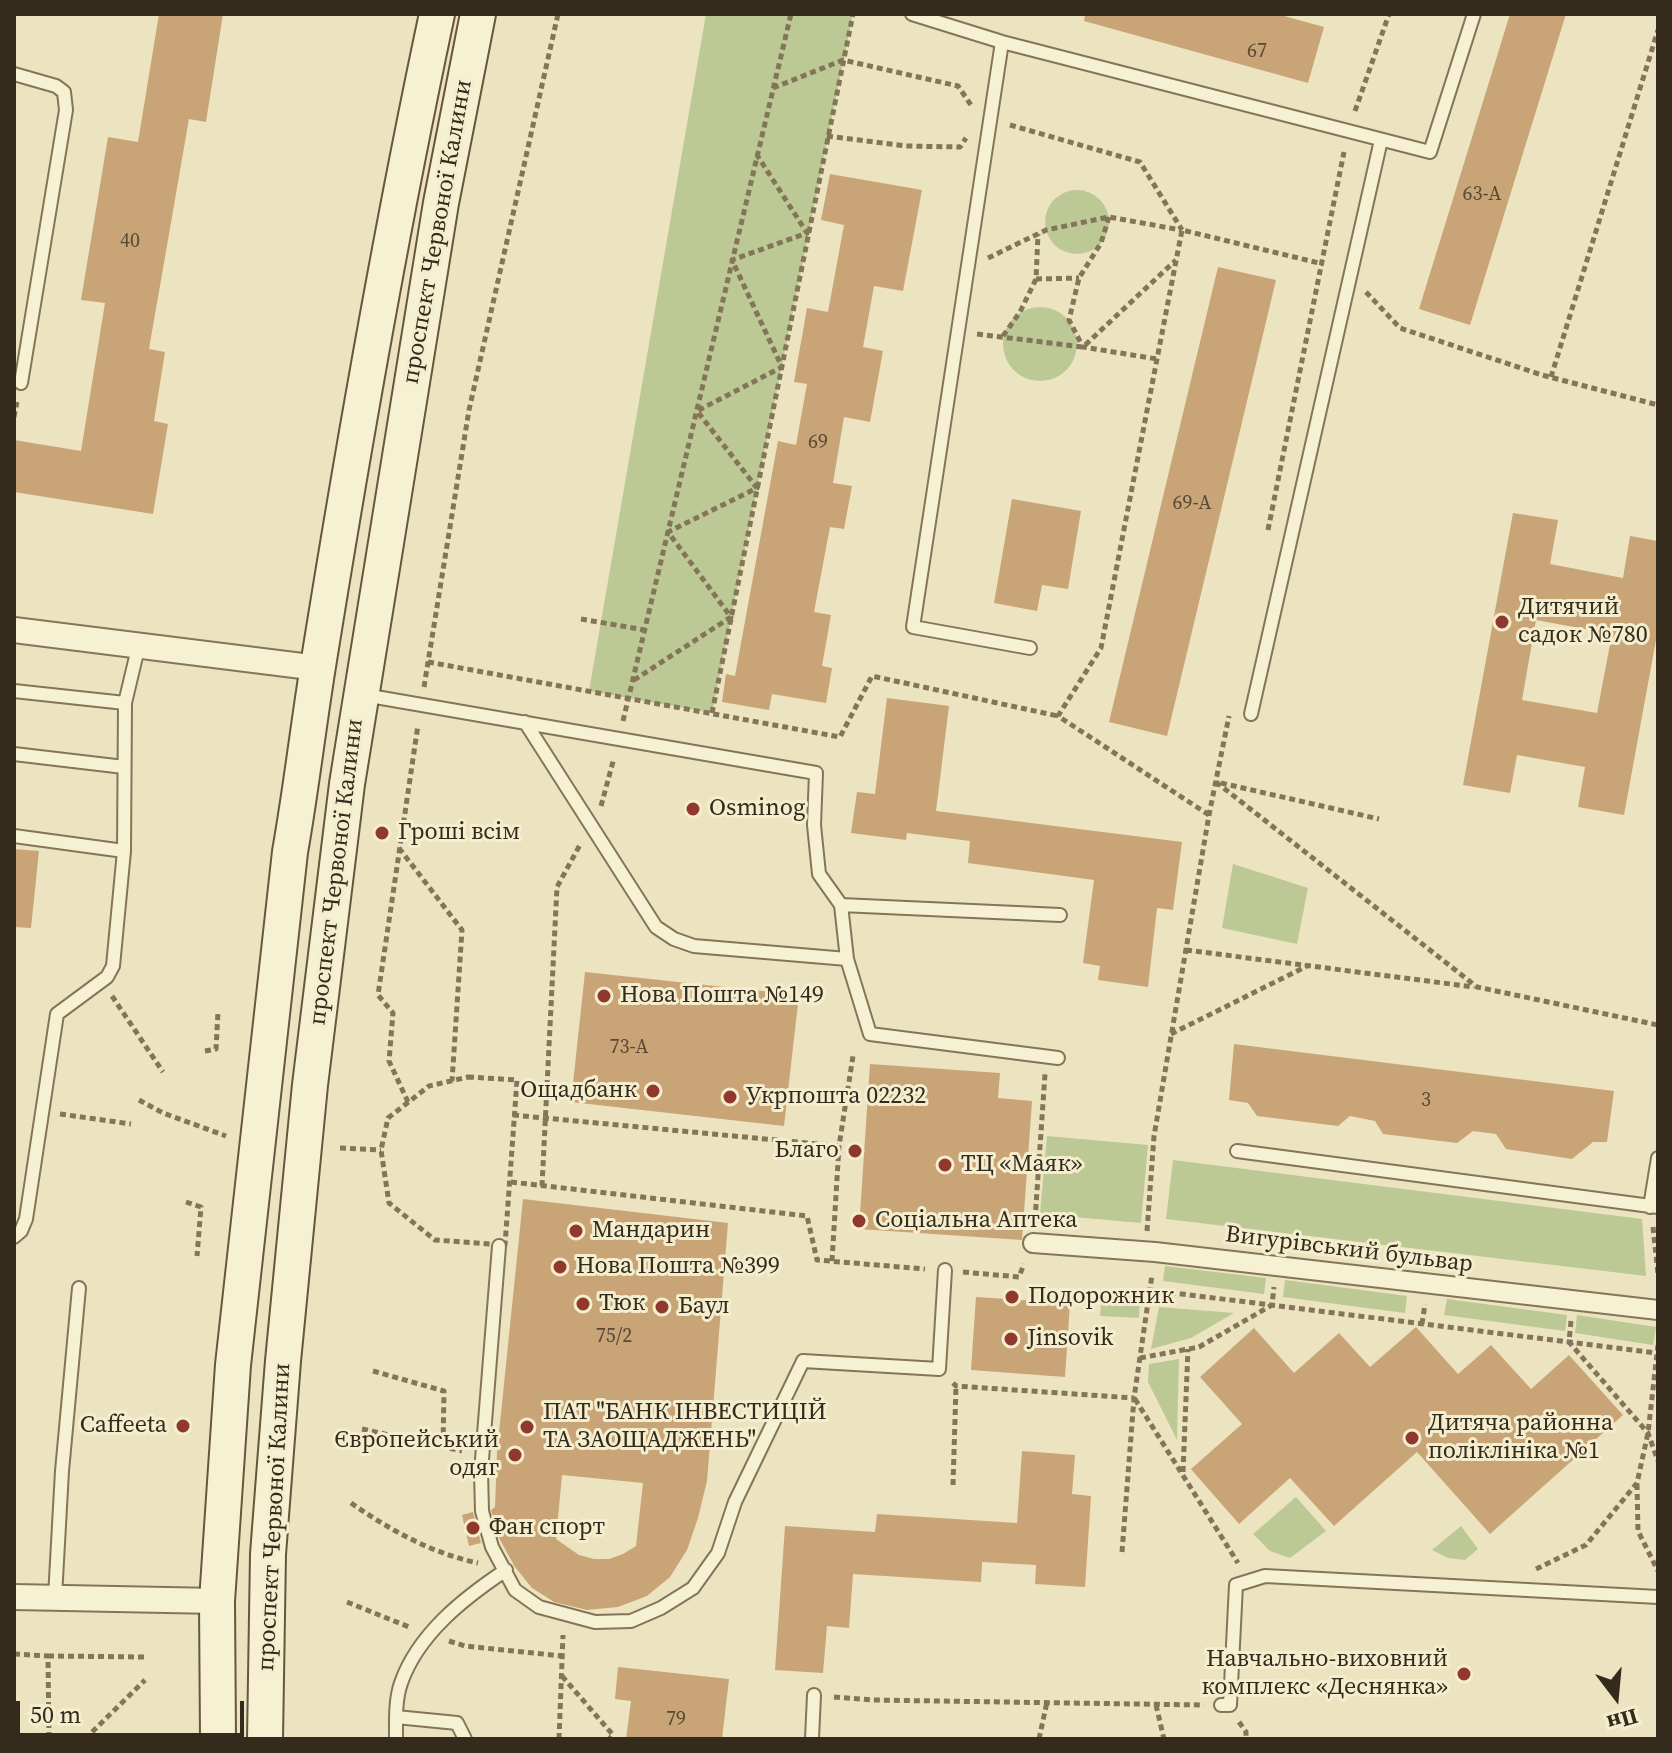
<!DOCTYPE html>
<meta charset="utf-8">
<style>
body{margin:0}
#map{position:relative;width:1672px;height:1753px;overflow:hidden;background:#ece4c0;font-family:"Source Serif 4",serif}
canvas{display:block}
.frame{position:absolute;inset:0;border:16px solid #342b1d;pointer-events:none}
.north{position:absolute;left:1576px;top:1657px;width:80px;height:80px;-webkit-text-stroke:6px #f4eecf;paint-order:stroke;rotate:164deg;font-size:22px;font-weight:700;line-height:32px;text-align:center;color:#342b1d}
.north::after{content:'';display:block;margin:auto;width:28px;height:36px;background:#342b1d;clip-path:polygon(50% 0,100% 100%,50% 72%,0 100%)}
.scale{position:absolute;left:16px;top:1701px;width:228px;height:36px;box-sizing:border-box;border:4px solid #342b1d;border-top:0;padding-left:10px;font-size:24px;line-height:28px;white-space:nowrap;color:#342b1d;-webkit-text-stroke:6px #f4eecf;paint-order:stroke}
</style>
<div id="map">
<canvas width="1672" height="1753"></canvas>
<div class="frame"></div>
<div class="north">Пн</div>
<div class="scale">50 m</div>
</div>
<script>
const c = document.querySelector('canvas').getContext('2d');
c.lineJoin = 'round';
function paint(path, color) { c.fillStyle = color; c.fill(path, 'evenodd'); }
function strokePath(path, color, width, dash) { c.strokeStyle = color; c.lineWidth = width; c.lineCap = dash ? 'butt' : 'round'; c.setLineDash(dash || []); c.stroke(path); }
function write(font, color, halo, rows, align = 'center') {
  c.font = font + ' "Source Serif 4",serif'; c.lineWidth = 6; c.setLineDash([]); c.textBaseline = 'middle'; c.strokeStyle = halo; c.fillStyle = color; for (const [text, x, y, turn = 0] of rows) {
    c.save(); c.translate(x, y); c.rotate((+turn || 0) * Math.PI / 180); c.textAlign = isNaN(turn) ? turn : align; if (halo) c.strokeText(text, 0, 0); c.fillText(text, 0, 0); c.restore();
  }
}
const green = new Path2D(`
 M706,14H853L712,713L589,691Z
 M1045 222a32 32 0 1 1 64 0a32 32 0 1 1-64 0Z
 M1003 344a37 37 0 1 1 74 0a37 37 0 1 1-74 0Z
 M1233,864L1308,888L1297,944L1222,928Z
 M1047,1136L1148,1145L1141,1223L1040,1214Z
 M1173,1160L1642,1219L1646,1276L1166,1219Z
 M1165,1266L1266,1278L1264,1294L1163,1281Z
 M1285,1280L1407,1296L1405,1313L1283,1297Z
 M1102,1292L1140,1294L1139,1318L1100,1316Z
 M1447,1299L1567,1315L1565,1331L1444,1315Z
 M1159,1307L1234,1313L1191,1338L1151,1349Z
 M1577,1315L1656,1327L1653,1345L1575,1333Z
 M1179,1359L1177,1440L1148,1382L1149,1364Z
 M1296,1497L1326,1531L1290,1558L1270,1551L1253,1534Z
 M1461,1526L1478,1549L1465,1560L1448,1558L1432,1550Z`);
const building = new Path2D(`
 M159,14H223L206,122L189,119L149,349L165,352L154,421L168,424L153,514L14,492V440L81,451L105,303L81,300L108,137L138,142Z
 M1085,14H1277L1324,27L1308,83L1084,21Z
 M1510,14H1566L1470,325L1419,309Z
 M830,174L922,190L903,291L874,286L863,347L883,351L870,422L844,417L833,483L852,486L844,529L830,527L814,612L831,615L822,666L832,668L826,703L772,694L769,710L722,702L726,674L735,676L778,441L796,445L807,384L794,382L807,308L828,312L844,225L821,220Z
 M1218,267L1276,280L1167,736L1109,722Z
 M1012,499L1081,511L1068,589L1042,585L1037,611L994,603Z
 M1513,513L1558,520L1550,564L1623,578L1630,536L1658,541V629L1624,815L1578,807L1585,767L1517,755L1510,793L1463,785ZM1536,620L1612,634L1597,713L1522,700Z
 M887,698L949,706L936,811L1182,842L1173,910L1157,908L1148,987L1098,980L1100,966L1083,963L1094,880L968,863L970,841L907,833L906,840L851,833L857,792L875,794Z
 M14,849L39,851L31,928L14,927Z
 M585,972L799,995L784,1126L571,1102Z
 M1234,1044L1614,1091L1607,1142H1593L1572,1159L1506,1149L1496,1134L1473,1131L1457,1143L1383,1134L1375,1121L1350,1116L1338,1126L1257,1116L1248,1103L1229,1100Z
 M870,1064L1000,1073L998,1098L1032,1101L1022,1240L859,1229Z
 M523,1199L728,1223L707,1481L698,1518L687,1550L670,1577L647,1596L618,1607L587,1610L554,1602L532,1588L515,1567L499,1538L491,1510L495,1507L497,1452ZM562,1475L643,1483L636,1546L623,1554L609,1559H594L579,1555L556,1539Z
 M976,1297L1070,1303L1065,1377L971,1370Z
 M1416,1327L1458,1374L1491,1345L1531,1389L1569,1355L1623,1415L1490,1534L1417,1452L1334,1526L1290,1478L1239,1524L1191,1469L1242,1424L1200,1377L1254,1328L1294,1373L1339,1333L1370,1367Z
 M1022,1451L1075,1455L1072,1494L1091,1496L1085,1587L1035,1584L1036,1565L982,1562L981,1582L853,1574L849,1628L827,1626L823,1673L775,1670L785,1526L875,1532L877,1514L1017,1523Z
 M473,1512L481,1543L469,1546L462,1515Z
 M618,1667L729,1679L722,1739H626L631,1701L615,1699Z`);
const path = new Path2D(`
 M773,88L843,60L958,86L971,105
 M1355,111L1389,14
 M1010,125L1140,162L1182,230
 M827,136L906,146L960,147L966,138
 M1109,217L1101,243L1079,278L1069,320L1083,347L1157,359
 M988,258L1046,230L1109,217L1181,230
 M1036,279L1079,278
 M1366,292L1400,328L1542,375L1658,405
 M977,334L1083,347L1176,260
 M1003,336L1020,312L1036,279L1038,234
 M1551,377L1658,30
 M14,417L17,402
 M1268,530L1344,152
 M581,619L645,630
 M428,662L840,737L872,676L1058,716
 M634,680L731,617L668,532L757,488L697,411L782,367L732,260L807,233L757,155
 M424,687L469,410L558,14
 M712,713L853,14
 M623,721L791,14
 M1216,782L1477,987L1658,1025
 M1221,783L1379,819
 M601,806L614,758
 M1209,815L1058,716L1101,648L1182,230L1323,264
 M399,848L462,930L452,1081
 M1186,950L1474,987
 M112,996L163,1072
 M1171,1034L1307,966
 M205,1051L216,1049L218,1012
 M468,1077L517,1080L505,1245L435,1240L389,1203L381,1150L388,1118L429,1086Z
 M139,1100L163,1113L226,1136
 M408,1102L389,1061L393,1013L378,995L418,725
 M60,1114L131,1124
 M513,1115L839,1146
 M340,1148L381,1150
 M511,1182L807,1216L817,1260L925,1269
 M542,1186L557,887L581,843
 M186,1202L201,1207L197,1256
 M1035,1220L1045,1074
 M1653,1227L1658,1274
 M1147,1231L1154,1136L1209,815L1229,716
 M832,1261L839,1146L853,1056
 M963,1272L1019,1277L1024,1264
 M1150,1290L1657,1353
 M1571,1321L1569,1342L1648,1433L1658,1461
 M1422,1324L1425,1304
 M1140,1358L1199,1347L1272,1305L1274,1287
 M373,1371L444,1391L443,1447
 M953,1383L956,1386L1134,1398
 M1135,1399L1238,1563
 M362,1429L462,1451
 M1183,1472L1188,1349
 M1637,1484L1638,1531L1658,1571
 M953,1485L956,1386
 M351,1503C390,1530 431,1553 478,1563
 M1122,1552L1134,1398L1152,1275
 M1536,1569L1586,1545L1637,1483L1648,1433L1658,1345
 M347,1602L409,1627
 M449,1641L465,1646L562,1656
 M14,1654L48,1656L49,1739
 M48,1656L145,1657
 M562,1676L613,1735L609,1739
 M834,1697L872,1700L1204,1705
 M1156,1705L1164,1739
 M1239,1722L1246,1732V1739
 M85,1739L145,1680
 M559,1739L563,1635
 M1039,1739L1047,1702`);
const service = new Path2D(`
 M912,14L1002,42L1430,152L1474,14
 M1002,42L913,627L1030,648
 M14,74L56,86L64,92L66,110L21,383
 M14,691L125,703
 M364,695L816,773L814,825L819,874L841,905L847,959L870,1034L1058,1058
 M1251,714L1381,140
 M525,722L656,927L674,939L694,946L847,959
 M14,754L124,767
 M14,836L124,851
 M841,905L1060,915
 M1237,1151L1658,1207
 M1650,1207L1658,1158
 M14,1237L21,1231L26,1219L57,1014L107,977L113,966L124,851L125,703L139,644
 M499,1246L481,1472L482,1511L492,1547L515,1590L539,1607L595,1622L631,1621L661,1608L693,1588L718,1553L735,1502L803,1361L939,1369L945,1270
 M55,1597L62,1471L79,1288
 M1221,1705H1230L1236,1585L1265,1576L1658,1597
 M396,1717L457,1723L465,1739
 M396,1739C396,1721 395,1700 401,1683C418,1634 464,1598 506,1570
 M812,1739L814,1695`);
const pedestrian = new Path2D(`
 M1033,1243L1155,1252L1658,1310`);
const minor = new Path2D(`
 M14,630L318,668
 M14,1597L217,1601`);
const secondary = new Path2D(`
 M218,1739L217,1601L233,1365L290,852C301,790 308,728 318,666C353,448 391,230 437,14
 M265,1739L268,1554L283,1361L310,1085L347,784L441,203L478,14`);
const markers = [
 [1502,622,8,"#90382b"],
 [693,809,8,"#90382b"],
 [382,833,8,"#90382b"],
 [604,996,8,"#90382b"],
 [653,1091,8,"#90382b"],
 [730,1097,8,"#90382b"],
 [855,1151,8,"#90382b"],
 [945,1165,8,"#90382b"],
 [859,1221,8,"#90382b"],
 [576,1231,8,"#90382b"],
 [560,1267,8,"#90382b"],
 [1012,1297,8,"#90382b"],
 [583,1304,8,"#90382b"],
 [662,1307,8,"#90382b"],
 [1011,1339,8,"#90382b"],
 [183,1426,8,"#90382b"],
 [527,1427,8,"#90382b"],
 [1412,1438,8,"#90382b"],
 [515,1455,8,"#90382b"],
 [473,1528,8,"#90382b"],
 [1464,1674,8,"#90382b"]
];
const numberNames = [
 ["67",1257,52],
 ["63-А",1482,195],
 ["40",130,242],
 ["69",818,443],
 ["69-А",1192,504],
 ["73-А",629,1048],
 ["3",1426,1101],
 ["75/2",614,1337],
 ["79",676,1720]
];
const streetNames = [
 ["проспект Червоної Калини",438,232,-80],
 ["проспект Червоної Калини",337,872,-83],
 ["Вигурівський бульвар",1349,1250,7],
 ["проспект Червоної Калини",275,1517,-87]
];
const poiNames = [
 ["Дитячий",1518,608],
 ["садок №780",1518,636],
 ["Osminog",709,809],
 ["Гроші всім",398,833],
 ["Нова Пошта №149",620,996],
 ["Ощадбанк",637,1091,"right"],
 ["Укрпошта 02232",746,1097],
 ["Благо",839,1151,"right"],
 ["ТЦ «Маяк»",961,1165],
 ["Соціальна Аптека",875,1221],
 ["Мандарин",592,1231],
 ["Нова Пошта №399",576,1267],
 ["Подорожник",1028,1297],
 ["Тюк",599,1304],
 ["Баул",678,1307],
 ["Jinsovik",1027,1339],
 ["ПАТ \"БАНК ІНВЕСТИЦІЙ",543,1413],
 ["ТА ЗАОЩАДЖЕНЬ\"",543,1441],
 ["Дитяча районна",1428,1424],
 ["поліклініка №1",1428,1452],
 ["Caffeeta",167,1426,"right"],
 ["Європейський",499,1441,"right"],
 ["одяг",499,1469,"right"],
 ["Фан спорт",489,1528],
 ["Навчально-виховний",1448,1660,"right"],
 ["комплекс «Деснянка»",1448,1688,"right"]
];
paint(green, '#bcc995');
paint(building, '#c9a477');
strokePath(service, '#847559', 16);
strokePath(pedestrian, '#847559', 22);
strokePath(minor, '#847559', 28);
strokePath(secondary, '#66563c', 38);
strokePath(path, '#847559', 5, [6, 4]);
strokePath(service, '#f7f1d3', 12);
strokePath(pedestrian, '#f7f1d3', 18);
strokePath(minor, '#f7f1d3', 24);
strokePath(secondary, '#f7f1d3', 34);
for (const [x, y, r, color] of markers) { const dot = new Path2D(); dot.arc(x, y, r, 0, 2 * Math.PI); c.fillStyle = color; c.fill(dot); strokePath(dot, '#f4eecf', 3); }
write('20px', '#594934', null, numberNames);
write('24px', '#342b1d', '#f4eecf', streetNames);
write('24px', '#342b1d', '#f4eecf', poiNames, 'left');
</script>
